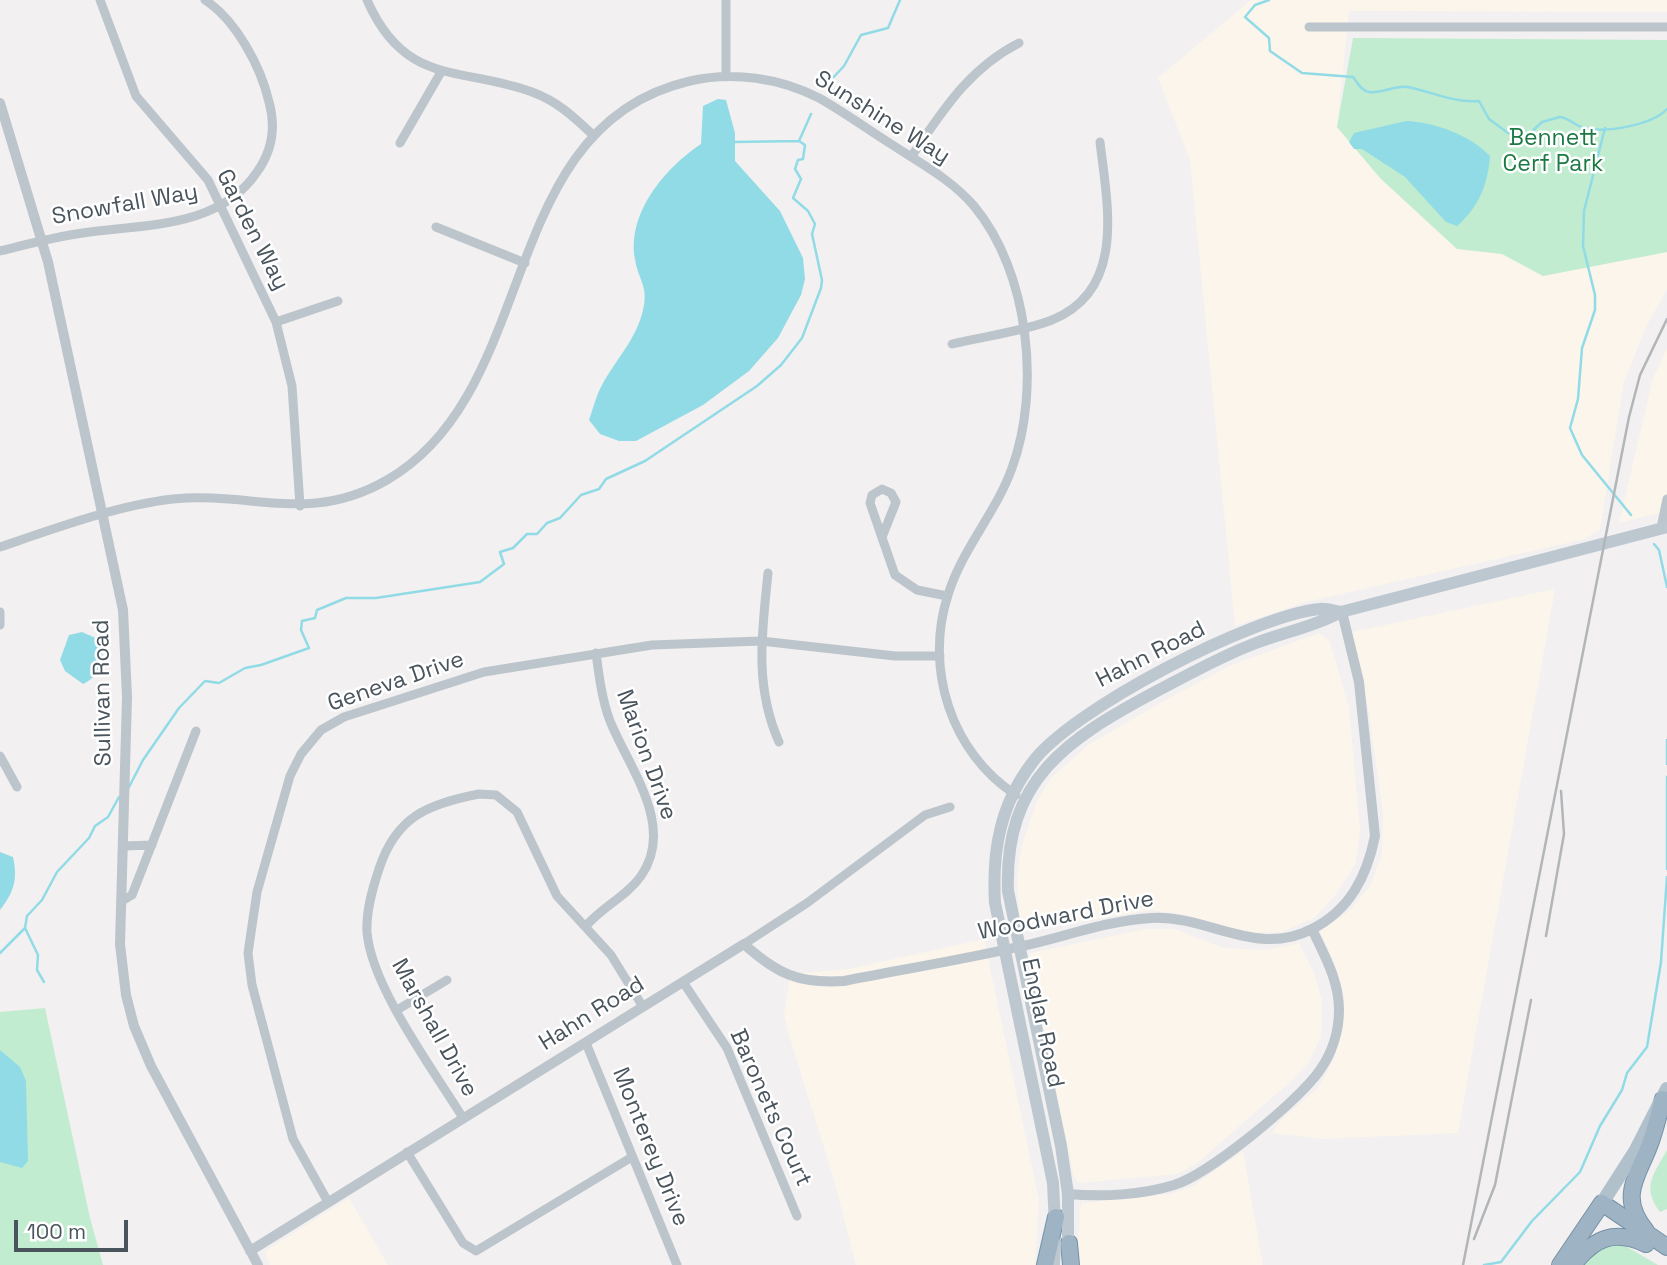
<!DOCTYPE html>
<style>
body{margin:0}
#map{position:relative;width:1667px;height:1265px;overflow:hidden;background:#f2f0f0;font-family:"Space Grotesk",sans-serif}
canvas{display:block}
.scale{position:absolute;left:14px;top:1220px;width:114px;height:32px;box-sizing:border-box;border:4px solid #49545c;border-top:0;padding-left:9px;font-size:21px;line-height:24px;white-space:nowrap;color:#49545c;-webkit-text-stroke:5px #fff;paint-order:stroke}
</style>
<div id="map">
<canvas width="1667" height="1265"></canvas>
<div class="scale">100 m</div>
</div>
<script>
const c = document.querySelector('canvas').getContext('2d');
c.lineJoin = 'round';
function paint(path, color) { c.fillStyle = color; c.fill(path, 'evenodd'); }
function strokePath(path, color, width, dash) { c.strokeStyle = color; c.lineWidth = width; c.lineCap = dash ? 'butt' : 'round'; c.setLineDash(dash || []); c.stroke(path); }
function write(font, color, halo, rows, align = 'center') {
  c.font = font + ' "Space Grotesk",sans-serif'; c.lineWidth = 5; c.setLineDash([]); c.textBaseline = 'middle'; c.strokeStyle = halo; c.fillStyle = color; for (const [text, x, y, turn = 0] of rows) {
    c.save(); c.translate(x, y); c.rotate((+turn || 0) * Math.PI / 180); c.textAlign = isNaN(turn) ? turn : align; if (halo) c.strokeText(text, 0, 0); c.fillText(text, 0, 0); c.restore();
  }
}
const commercial = new Path2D(`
 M1251,0H1667V12L1349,11L1337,127L1380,178L1457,249L1502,254L1543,276L1667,252V289L1647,325L1624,382L1600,529L1585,539L1306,602L1235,626L1190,160L1158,78Z
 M1667,349V511L1619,523L1653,378Z
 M1555,589L1458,1133L1323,1139L1272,1133L1281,1120L1318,1088L1335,1057L1341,1025L1342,994L1335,964L1320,932L1349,911L1371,885L1382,853L1383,812L1369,714L1352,632Z
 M1319,633L1330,641L1349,708L1360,830L1356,863L1334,897L1314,918L1282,932L1246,933L1186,915L1152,910L1020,932L1017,882L1021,848L1037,801L1052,777L1090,744L1162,702L1231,665Z
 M1145,929H1175L1223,948L1266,950L1299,943L1314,973L1322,1001L1321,1037L1308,1064L1288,1084L1196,1164L1177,1174L1079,1183L1074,1177L1028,957L1031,953Z
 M984,939L1039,1200L1035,1265H856L834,1180L788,1032L784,1014L791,974L849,969Z
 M1243,1151L1263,1265H1076L1081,1203L1170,1194L1193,1186Z
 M349,1198L388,1265H270L265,1251Z`);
const green = new Path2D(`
 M1353,38L1667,40V252L1543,276L1502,254L1457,249L1380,178L1337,127Z
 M45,1008L90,1218L103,1265H0V1012Z
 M1667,1150V1209L1660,1212C1641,1187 1654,1174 1667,1150Z
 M1622,1244L1658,1265H1581L1599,1249Z`);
const water = new Path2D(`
 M718,99L726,100L735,133V161L780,211L803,258L805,279L801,295L778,338L749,371L703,405L636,441H619L600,434L589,420C593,409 596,396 602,385C615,361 637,338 643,310C649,286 638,280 635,259C627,213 665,168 701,144L703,106Z
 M1406,121C1434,122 1470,135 1490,156C1488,184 1479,207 1457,226L1446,222L1405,177L1362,149H1354L1349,142L1354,133Z
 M82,632L100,640C106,655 100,677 83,684L65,671L60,660L69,635Z
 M0,852L13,857C18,879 14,892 0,910Z
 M0,1050L20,1067L26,1081L28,1161L22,1168L0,1162Z`);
const stream = new Path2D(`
 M1269,0L1255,5L1245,17L1269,38L1270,51L1302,73L1353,77C1357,82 1361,91 1369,92C1381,94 1395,85 1408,87C1433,92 1453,103 1479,101L1489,119L1515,138L1526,137L1542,122L1560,117C1569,118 1575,126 1585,128C1607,133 1652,125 1667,109
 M829,82L844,66L861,35L888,28L900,0
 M1605,128L1584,211L1583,246L1595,295V310L1582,348L1578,399L1570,428L1582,455L1631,515
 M733,142L799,141
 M1654,544L1659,550L1667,587
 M1667,740V764
 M1667,777V869
 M129,787L143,760L179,708L205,681L219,683L245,668L261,665L309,648L301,630L302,621L315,618L317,610L346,598H376L480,582L504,564L500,552L513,548L527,534H537L547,523L560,518L581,495L599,489L606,479L645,461L757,386L781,365L802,338L821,288L822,280L812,234L815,224L808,211L793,198L801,179L795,169L798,160L803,159L805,145L799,141L811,114
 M0,953L25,928
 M44,982L37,970L38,955L25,928L27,916L42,900L57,872L89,838L95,826L108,817L119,797
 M1484,1265L1501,1262L1532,1221L1580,1172L1600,1126L1622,1090L1627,1073L1647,1047L1661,962L1667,877`);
const minor = new Path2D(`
 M100,0L136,96L208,180L276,322L292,386L300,506
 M367,0C405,87 461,66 532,92C557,101 574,117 593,135
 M726,0V77
 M1309,27H1667
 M400,143L441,72
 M911,157C942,112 968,69 1019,43
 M436,227L525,263
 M0,251C28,244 54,237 83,233C143,224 219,229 257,172C272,151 276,127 269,102C261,67 236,20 205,0
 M276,322L338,301
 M952,344C985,336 1021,332 1052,320C1127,290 1107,203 1100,142
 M1661,528L1667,499
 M882,537L896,502L891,493L882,489L872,495L870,503L895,575L917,590L947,596
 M0,547C53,529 118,505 173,499C252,491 309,525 387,480C543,390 494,126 690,81C733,71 780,78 819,98C844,112 867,129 891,144C920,163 952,180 974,206C1029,272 1041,389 1012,468C996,513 962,549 948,595C924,668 951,753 1016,795
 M768,573C762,632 754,686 779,742
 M0,612V625
 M0,756L17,787
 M124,846L152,845
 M122,901L132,895L196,731
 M586,926C602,907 627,896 641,876C676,826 629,768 610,721C602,700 599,676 596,653
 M744,944L807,903L925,815L950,807
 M683,982L727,1048L797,1216
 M397,1010L447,980
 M586,1043L677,1265
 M463,1118C434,1071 371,986 367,932C366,911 372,890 379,869C396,817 427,804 479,794L496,795L517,812L557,896L611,955L643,1007
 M407,1152L463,1243L476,1251L632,1157
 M328,1202L293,1139L252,985L248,953L257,892L290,776L301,754L321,730L344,717L484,672L652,645L761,641L895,656H940`);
const tertiary = new Path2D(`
 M0,103L48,262L123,610L127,697L120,944L126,995L134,1026L151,1066L258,1265
 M1068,1194C1102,1197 1142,1195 1174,1185C1209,1174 1299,1101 1320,1070C1332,1053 1339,1031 1339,1010C1339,980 1324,955 1312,929
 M250,1251L744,944C777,974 799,984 844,981C905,969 966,959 1027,945C1067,936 1110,920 1152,918C1208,915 1256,958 1312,929C1350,910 1367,876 1375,836L1359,682L1342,612`);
const secondary = new Path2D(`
 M1055,1225L1053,1183L995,903C992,851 1000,805 1032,763C1070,710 1254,615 1320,609C1326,608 1334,611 1341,612
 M1068,1251V1194L1061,1146L1008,891C1004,779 1067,739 1155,692C1188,675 1221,656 1256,643C1284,632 1314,627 1341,612L1667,527
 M1054,1265L1055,1243`);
const primary = new Path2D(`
 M1602,1203L1636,1150L1667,1089`);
const trunk = new Path2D(`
 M1646,1231C1617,1195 1639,1176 1651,1141C1656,1127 1659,1113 1663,1099
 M1069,1243L1071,1265
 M1045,1265L1056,1217
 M1560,1265L1602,1203L1667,1247
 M1573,1265C1594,1238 1614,1229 1646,1244`);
const rail = new Path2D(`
 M1546,936L1564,834L1561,791
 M1474,1239L1495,1185L1531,1000
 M1463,1265L1629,417L1640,375L1667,319`);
const streetNames = [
 ["Sunshine Way",882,118,32],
 ["Snowfall Way",125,205,-10],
 ["Garden Way",252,230,63],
 ["Hahn Road",1151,655,-27],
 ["Geneva Drive",396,682,-19],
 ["Sullivan Road",103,693,-91],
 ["Marion Drive",646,755,70],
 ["Woodward Drive",1066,916,-11],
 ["Hahn Road",592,1014,-32],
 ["Englar Road",1042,1023,78],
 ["Marshall Drive",434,1028,61],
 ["Baronets Court",770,1108,66],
 ["Monterey Drive",650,1147,68]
];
const parkNames = [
 ["Bennett",1553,139],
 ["Cerf Park",1553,165]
];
paint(commercial, '#fbf5eb');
paint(green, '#c1eccf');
paint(water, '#91dbe6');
strokePath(stream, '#91dbe6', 2.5);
strokePath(trunk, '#7691a7', 18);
strokePath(minor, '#bcc5cb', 9);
strokePath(tertiary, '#bcc5cb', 10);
strokePath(secondary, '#bdc7d0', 12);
strokePath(primary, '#b1c1cc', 14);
strokePath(trunk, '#9eb4c4', 16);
strokePath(rail, '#b2b6b9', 2.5);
write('23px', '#49545c', '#fff', streetNames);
write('23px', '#1d7944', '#fff', parkNames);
</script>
